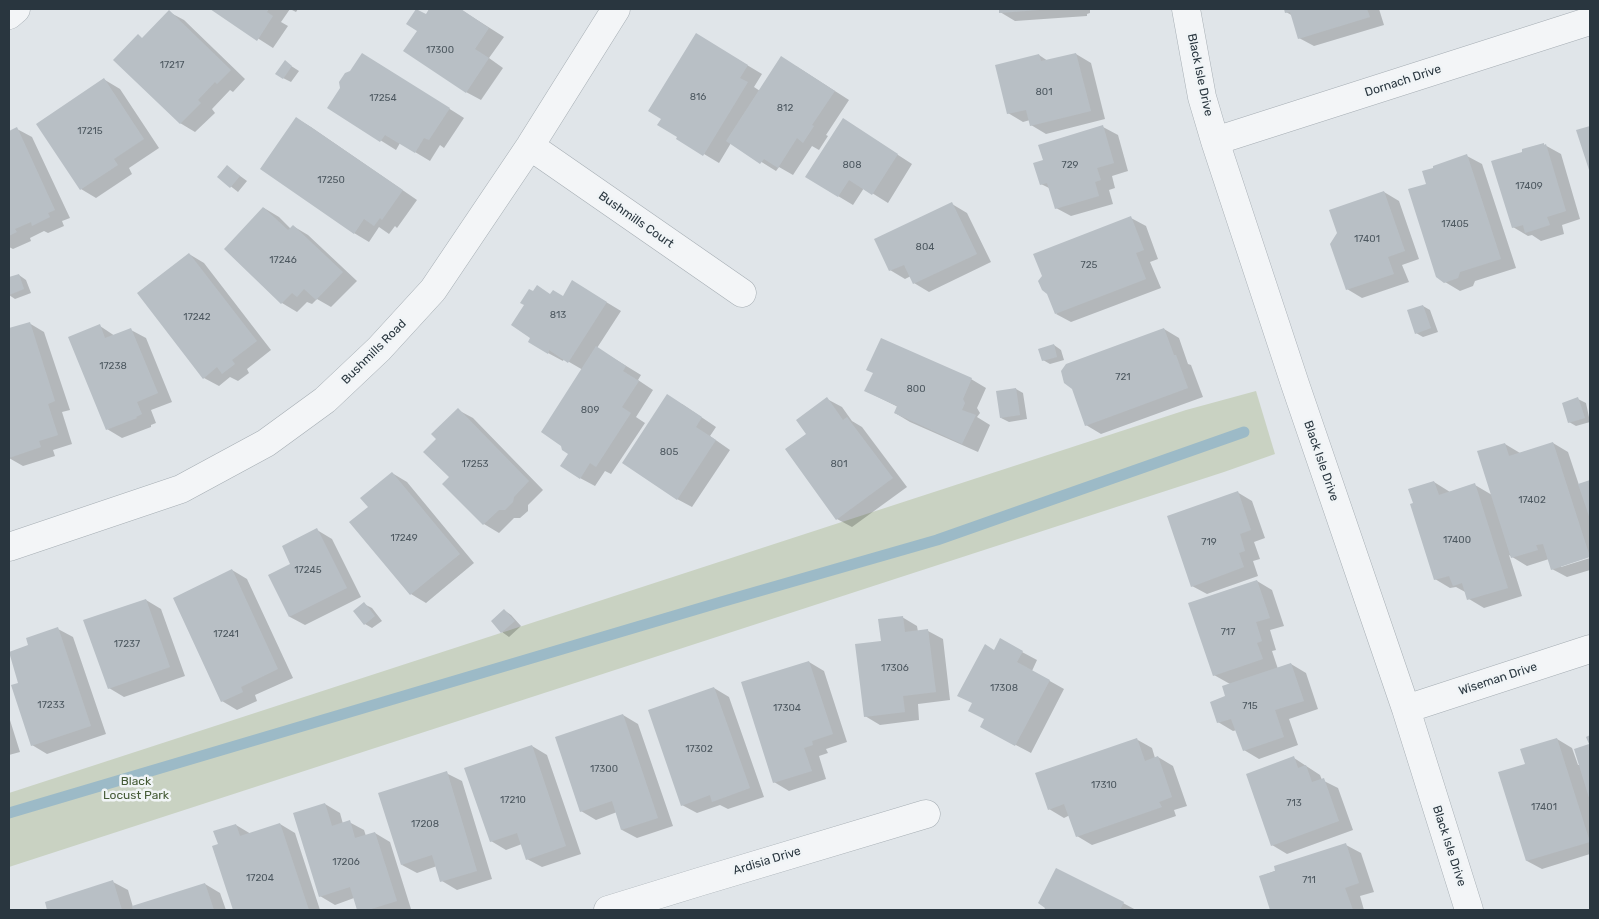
<!DOCTYPE html>
<style>
body{margin:0}
#map{position:relative;width:1599px;height:919px;overflow:hidden;background:#e0e5e9;font-family:Rubik,sans-serif}
canvas{display:block}
.frame{position:absolute;inset:0;border:10px solid #29363f;pointer-events:none}
</style>
<div id="map">
<canvas width="1599" height="919"></canvas>
<div class="frame"></div>
</div>
<script>
const c = document.querySelector('canvas').getContext('2d');
c.lineJoin = 'round';
function paint(path, color) { c.fillStyle = color; c.fill(path, 'evenodd'); }
function strokePath(path, color, width, dash) { c.strokeStyle = color; c.lineWidth = width; c.lineCap = dash ? 'butt' : 'round'; c.setLineDash(dash || []); c.stroke(path); }
function write(font, color, halo, rows, align = 'center') {
  c.font = font + ' Rubik,sans-serif'; c.lineWidth = 5; c.setLineDash([]); c.textBaseline = 'middle'; c.strokeStyle = halo; c.fillStyle = color; for (const [text, x, y, turn = 0] of rows) {
    c.save(); c.translate(x, y); c.rotate((+turn || 0) * Math.PI / 180); c.textAlign = isNaN(turn) ? turn : align; if (halo) c.strokeText(text, 0, 0); c.fillText(text, 0, 0); c.restore();
  }
}
const green = new Path2D(`
 M1256,391L1275,454L1224,472L9,867V793L1186,410Z`);
const shadow = new Path2D(`
 M212,9H290L281,22L288,26L273,48Z
 M290,9H298L296,12Z
 M431,9H460L504,37L489,58L503,68L481,100L466,92L418,31Z
 M1000,9H1090V13L1087,14V16L1015,21L1000,12Z
 M1285,9H1379L1384,25L1314,46L1299,38L1293,16L1286,12Z
 M169,12L184,20L245,79L233,92L230,90L212,109L215,113L195,132L180,123L138,36L143,39Z
 M712,44L762,74L754,87L760,91L796,66L849,100L826,135L828,136L819,150L812,146L793,175L779,167L776,171L731,143L719,163L704,154Z
 M1076,54L1091,63L1105,119L1046,134L1031,125L1030,120L1023,122L1008,113L1039,55L1048,61Z
 M285,62L299,71L291,82L283,78Z
 M377,63L464,118L444,148L440,145L430,161L400,143L396,150L329,108Z
 M105,80L120,89L159,148L129,168L132,174L96,198L81,189L38,124Z
 M296,118L311,127L417,200L397,228L395,226L389,234L379,227L369,242L354,233Z
 M1103,127L1118,135L1128,171L1112,176L1115,188L1109,190L1113,204L1071,216L1056,208L1051,189L1041,184L1044,161Z
 M17,129L32,137L70,218L62,221L64,226L48,233L44,231L30,238L31,241L13,249L9,247V132Z
 M858,129L912,164L888,203L864,188L853,205L838,196Z
 M1543,144L1561,154L1580,219L1562,225L1564,234L1541,241L1532,235L1528,236L1513,227Z
 M1467,156L1482,164L1516,268L1475,281L1473,286L1460,291L1445,282L1427,184Z
 M228,167L247,181L238,192L219,177Z
 M1384,192L1399,201L1419,259L1402,265L1409,282L1362,298L1347,289Z
 M952,204L967,213L991,262L929,292L914,283L911,276L905,279L890,270Z
 M264,208L279,217L291,229L293,226L308,235L357,281L331,307L317,299L312,304L307,302L297,312L282,303L225,249Z
 M1131,218L1146,226L1158,259L1150,262L1161,288L1071,322L1056,314Z
 M189,254L204,263L271,350L247,369L249,373L238,381L230,377L219,386L204,378Z
 M19,275L26,280L31,293L15,299L9,295V279Z
 M588,291L621,311L597,348L641,375L638,380L653,390L636,417L645,423L611,474L605,471L595,486L580,478L570,454L583,370L564,359L563,361L548,353L551,295L563,297Z
 M1423,306L1430,310L1438,332L1423,337L1416,333Z
 M29,323L44,332L70,410L62,412L72,444L53,450L55,456L23,466L9,458V330Z
 M100,326L115,336L131,330L146,338L172,402L151,410L156,423L151,425V427L122,438L107,429Z
 M1164,329L1179,338L1188,364L1191,365L1203,397L1101,434L1086,425Z
 M1054,345L1061,350L1064,360L1050,364L1043,360Z
 M971,379L986,388L977,408L980,413L977,417L990,425L978,452L910,422L895,413L898,407L866,391Z
 M1016,389L1023,393L1027,419L1009,422L1001,418Z
 M827,399L842,407L852,421L862,427L907,487L852,527L837,519L808,434Z
 M1578,399L1586,403L1590,422L1576,426L1569,422Z
 M682,404L716,427L710,436L730,450L692,507L677,499Z
 M458,410L473,418L543,490L528,505V511L520,518H514L499,533L484,524L451,477L438,439Z
 M1553,443L1568,452L1579,485L1590,481V555L1561,565V567L1590,558V570L1567,577L1552,569L1549,559L1527,566L1509,555L1522,596L1484,608L1469,599L1467,593L1456,587L1450,588L1435,579L1434,482L1450,492L1475,485L1492,495L1505,444L1520,453Z
 M392,473L407,482L474,563L426,603L411,594L351,522L370,507Z
 M1237,492L1252,501L1265,538L1254,542L1260,559L1253,561L1258,576L1207,594L1192,586Z
 M317,530L332,539L361,597L305,625L290,617L269,575L292,564Z
 M232,570L247,579L293,678L255,695L257,701L237,710L222,701Z
 M1257,581L1272,590L1284,626L1270,630L1276,650L1272,651L1278,669L1291,664L1306,673L1318,709L1289,719L1298,745L1259,759L1244,750L1237,730L1233,731L1218,722L1230,684L1214,675Z
 M146,600L161,609L185,676L124,697L109,688Z
 M364,604L372,608L382,621L372,628L365,624Z
 M504,610L511,615L521,626L509,637L502,632L492,621Z
 M902,617L917,626L918,632L928,631L943,639L950,700L918,704L919,720L880,725L865,716Z
 M58,629L73,637L106,734L47,754L32,745L19,683L30,646Z
 M995,651L1022,652L1037,660L1032,671L1064,689L1031,753L997,735L986,720Z
 M809,662L824,671L847,742L826,749L828,753L819,756L826,779L789,791L774,782Z
 M714,688L729,697L764,797L728,809L720,805L697,813L682,805Z
 M623,715L638,724L673,826L637,838L622,830L617,812L596,820L581,811Z
 M9,717L20,752L9,755Z
 M1136,739L1152,748L1155,758L1158,757L1173,766L1187,806L1174,810L1176,816L1092,845L1077,836L1070,815L1064,818L1049,809Z
 M1557,739L1572,748L1578,765H1580L1576,750L1590,745V802L1589,801L1590,854L1542,869L1527,861V765Z
 M532,746L547,755L581,854L542,867L527,859L522,844L506,850L491,841Z
 M1294,758L1320,775L1322,780L1338,788L1353,830L1287,854L1272,845Z
 M446,773L462,781L492,879L457,890L442,881L437,866L417,873L402,865Z
 M325,804L340,813L343,824L349,822L364,830L366,836L375,833L390,842L411,909L358,910L354,898L335,905L320,896Z
 M280,824L295,833L320,910H234L213,847L220,845L236,825L251,834Z
 M1346,845L1361,853L1374,892L1360,896L1364,910H1272L1261,876Z
 M113,882L128,890L133,907L205,884L220,893L226,910H49L46,903Z
 M1123,903L1136,910H1045L1047,907Z`);
const stream = new Path2D(`
 M9,813L721,602L937,540L1244,432`);
const building = new Path2D(`
 M210,9H269L267,12L273,16L257,41Z
 M416,9L426,14L429,9H461L489,28L475,49L489,58L466,93L403,51L417,31L406,24Z
 M999,9H1039V10L999,13Z
 M1284,9H1367L1370,17L1298,39L1290,12L1285,13Z
 M169,10L231,70L217,84L215,82L198,100L201,103L180,124L113,60L138,34L142,38Z
 M696,33L748,65L740,78L748,82L703,156L676,139L677,137L657,125L661,119L648,111Z
 M362,53L450,108L429,140L424,138L415,153L385,135L380,142L327,108L340,88L339,82L345,73L350,71Z
 M1076,53L1091,111L1030,126L1026,110L1007,114L995,65L1039,54L1041,61Z
 M781,56L835,91L812,125L814,126L803,143L797,138L778,168L764,159L760,164L726,141Z
 M285,60L292,66L283,79L275,74Z
 M104,78L144,139L114,159L118,165L80,190L36,124Z
 M296,117L403,190L382,220L380,218L374,226L364,219L354,234L260,169Z
 M843,118L898,154L872,195L849,180L838,197L805,177Z
 M1103,125L1114,163L1097,168L1101,180L1095,182L1099,196L1055,209L1047,183L1040,185L1033,163L1043,160L1038,145Z
 M1590,126V173L1576,130Z
 M17,127L55,210L48,213L50,217L32,226L31,222L15,229L17,232L9,236V131Z
 M1544,143V145L1546,144L1566,211L1547,217L1550,225L1525,233L1523,225L1512,228L1491,161L1522,152V149Z
 M1467,154L1501,259L1460,272L1458,278L1444,283L1436,277L1408,189L1426,184L1422,171L1433,168V166Z
 M227,165L240,176L230,188L217,177Z
 M1384,191L1405,251L1388,257L1394,274L1346,290L1330,244L1337,233L1329,210Z
 M952,202L977,254L913,284L904,265L889,271L874,239Z
 M263,207L288,230L293,225L343,272L316,300L304,289L297,297L292,293L281,304L224,249Z
 M1131,216L1144,250L1136,253L1146,279L1055,314L1047,294L1042,290L1038,281L1042,276L1033,254Z
 M189,253L257,341L232,360L235,364L222,374L217,367L203,379L137,293Z
 M19,274L24,289L9,295V277Z
 M572,280L607,302L568,363L549,350L548,354L528,342L530,338L511,325L524,305L520,303L529,289L533,291L537,285L550,294L553,290L563,296Z
 M1423,305L1431,328L1415,334L1407,310Z
 M30,322L55,401L48,404L58,435L39,441L41,447L9,458V328Z
 M100,324L105,338L131,328L158,393L137,402L142,414L136,417L137,418L106,430L68,337Z
 M1164,328L1174,355H1176L1188,388L1085,426L1072,389L1064,383L1061,371L1066,364Z
 M881,338L972,378L963,399L965,403L962,410L976,415L962,444L894,413L897,406L864,391L873,373L866,370Z
 M1054,344L1057,357L1042,361L1038,349Z
 M596,346L626,366L623,371L639,381L622,407L631,413L596,467L590,463L580,479L560,466L568,454L562,450L561,446L541,432Z
 M1016,388L1020,415L1000,418L996,391Z
 M667,394L702,417L696,427L716,440L677,500L622,463Z
 M827,397L843,420L847,417L893,478L836,520L785,449L806,434L796,420Z
 M1578,397L1585,418L1568,423L1562,403Z
 M458,408L529,481L514,497L513,502L505,510H499L483,525L442,484L449,477L423,452L436,439L431,434Z
 M1553,442L1590,557L1551,570L1543,544L1536,545L1538,550L1511,558L1477,451L1505,443L1509,456Z
 M392,472L460,554L410,595L349,522L368,507L360,498Z
 M1590,480V519L1578,484Z
 M1434,481L1439,495L1475,483L1508,588L1467,600L1462,583L1453,586L1449,576L1434,580L1410,504L1413,503L1408,489Z
 M1238,491L1251,530L1240,534L1245,551L1239,553L1244,567L1191,587L1167,516Z
 M317,528L347,588L289,617L268,575L290,564L282,546Z
 M232,569L278,669L241,687L243,692L221,702L173,598Z
 M1257,580L1270,618L1256,622L1262,641L1257,643L1263,659L1213,676L1188,603Z
 M146,599L170,667L108,689L83,620Z
 M364,602L375,616L364,625L353,611Z
 M504,609L515,621L501,633L491,621Z
 M903,616L905,632L928,629L936,692L903,696L905,712L864,717L855,644L881,641L878,619Z
 M58,627L91,726L31,746L11,685L18,683L9,652L28,645L26,638Z
 M1000,638L1023,651L1017,662L1050,680L1015,746L980,727L984,719L968,711L972,703L957,696L985,644L994,650Z
 M809,661L833,734L812,741L813,745L804,748L812,771L773,783L741,682Z
 M1291,663L1304,701L1275,710L1284,737L1243,751L1231,719L1217,723L1210,702L1225,696L1222,686Z
 M714,687L750,788L712,802L710,795L681,806L648,710Z
 M623,714L658,818L621,830L612,801L580,812L555,737Z
 M1590,735V801L1574,749L1589,744L1586,737Z
 M1137,738L1145,761L1158,756L1172,797L1159,802L1162,807L1076,837L1064,804L1048,810L1035,773Z
 M1557,738L1590,842L1526,861L1498,772L1525,764L1520,749Z
 M532,745L566,846L526,860L517,833L490,842L464,768Z
 M1294,756L1298,768L1306,765L1312,782L1324,778L1339,821L1271,846L1246,774Z
 M447,771L477,871L440,882L432,855L401,865L378,793Z
 M325,803L332,826L350,820L355,838L375,832L397,901L368,910H357L350,887L319,897L293,813Z
 M280,823L309,910H233L212,846L218,844L213,831L236,824L240,836Z
 M1346,843L1359,883L1345,888L1353,910H1270L1259,876L1275,871L1274,866Z
 M1056,868L1124,902L1120,910H1044L1045,908L1038,903Z
 M113,880L122,910H47L45,902Z
 M205,883L214,910H133L132,906Z`);
const minor = new Path2D(`
 M1186,9L1202,97L1215,141L1295,384L1406,709L1469,910
 M9,15L16,9
 M1215,141L1590,21
 M530,146L742,293
 M9,547L181,489L266,443L325,400L379,349L433,290L530,146L616,9
 M1406,709L1590,649
 M608,910L699,882L926,814`);
const numberNames = [
 ["17300",440,50],
 ["17217",172,65],
 ["801",1044,92],
 ["816",698,97],
 ["17254",383,98],
 ["812",785,108],
 ["17215",90,131],
 ["808",852,165],
 ["729",1070,165],
 ["17250",331,180],
 ["17409",1529,186],
 ["17405",1455,224],
 ["17401",1367,239],
 ["804",925,247],
 ["17246",283,260],
 ["725",1089,265],
 ["813",558,315],
 ["17242",197,317],
 ["17238",113,366],
 ["721",1123,377],
 ["800",916,389],
 ["809",590,410],
 ["805",669,452],
 ["17253",475,464],
 ["801",839,464],
 ["17402",1532,500],
 ["17249",404,538],
 ["17400",1457,540],
 ["719",1209,542],
 ["17245",308,570],
 ["717",1228,632],
 ["17241",226,634],
 ["17237",127,644],
 ["17306",895,668],
 ["17308",1004,688],
 ["17233",51,705],
 ["715",1250,706],
 ["17304",787,708],
 ["17302",699,749],
 ["17300",604,769],
 ["17310",1104,785],
 ["17210",513,800],
 ["713",1294,803],
 ["17401",1544,807],
 ["17208",425,824],
 ["17206",346,862],
 ["17204",260,878],
 ["711",1309,880]
];
const streetNames = [
 ["Black Isle Drive",1200,75,78],
 ["Dornach Drive",1403,81,-18],
 ["Bushmills Court",636,220,35],
 ["Bushmills Road",374,352,-45],
 ["Black Isle Drive",1321,461,71],
 ["Wiseman Drive",1498,679,-18],
 ["Black Isle Drive",1449,846,72],
 ["Ardisia Drive",767,861,-17]
];
const parkNames = [
 ["Black",136,782],
 ["Locust Park",136,796]
];
paint(green, '#c9d2c2');
paint(shadow, '#0003');
strokePath(stream, '#9cbac7', 11);
paint(building, '#b8bfc5');
strokePath(minor, '#a5adb3', 29);
strokePath(minor, '#f3f5f7', 28);
write('10px', '#4d5860', null, numberNames);
write('12px', '#29363f', '#f0f4f6', streetNames);
write('12px', '#455b37', '#f0f4f6', parkNames);
</script>
